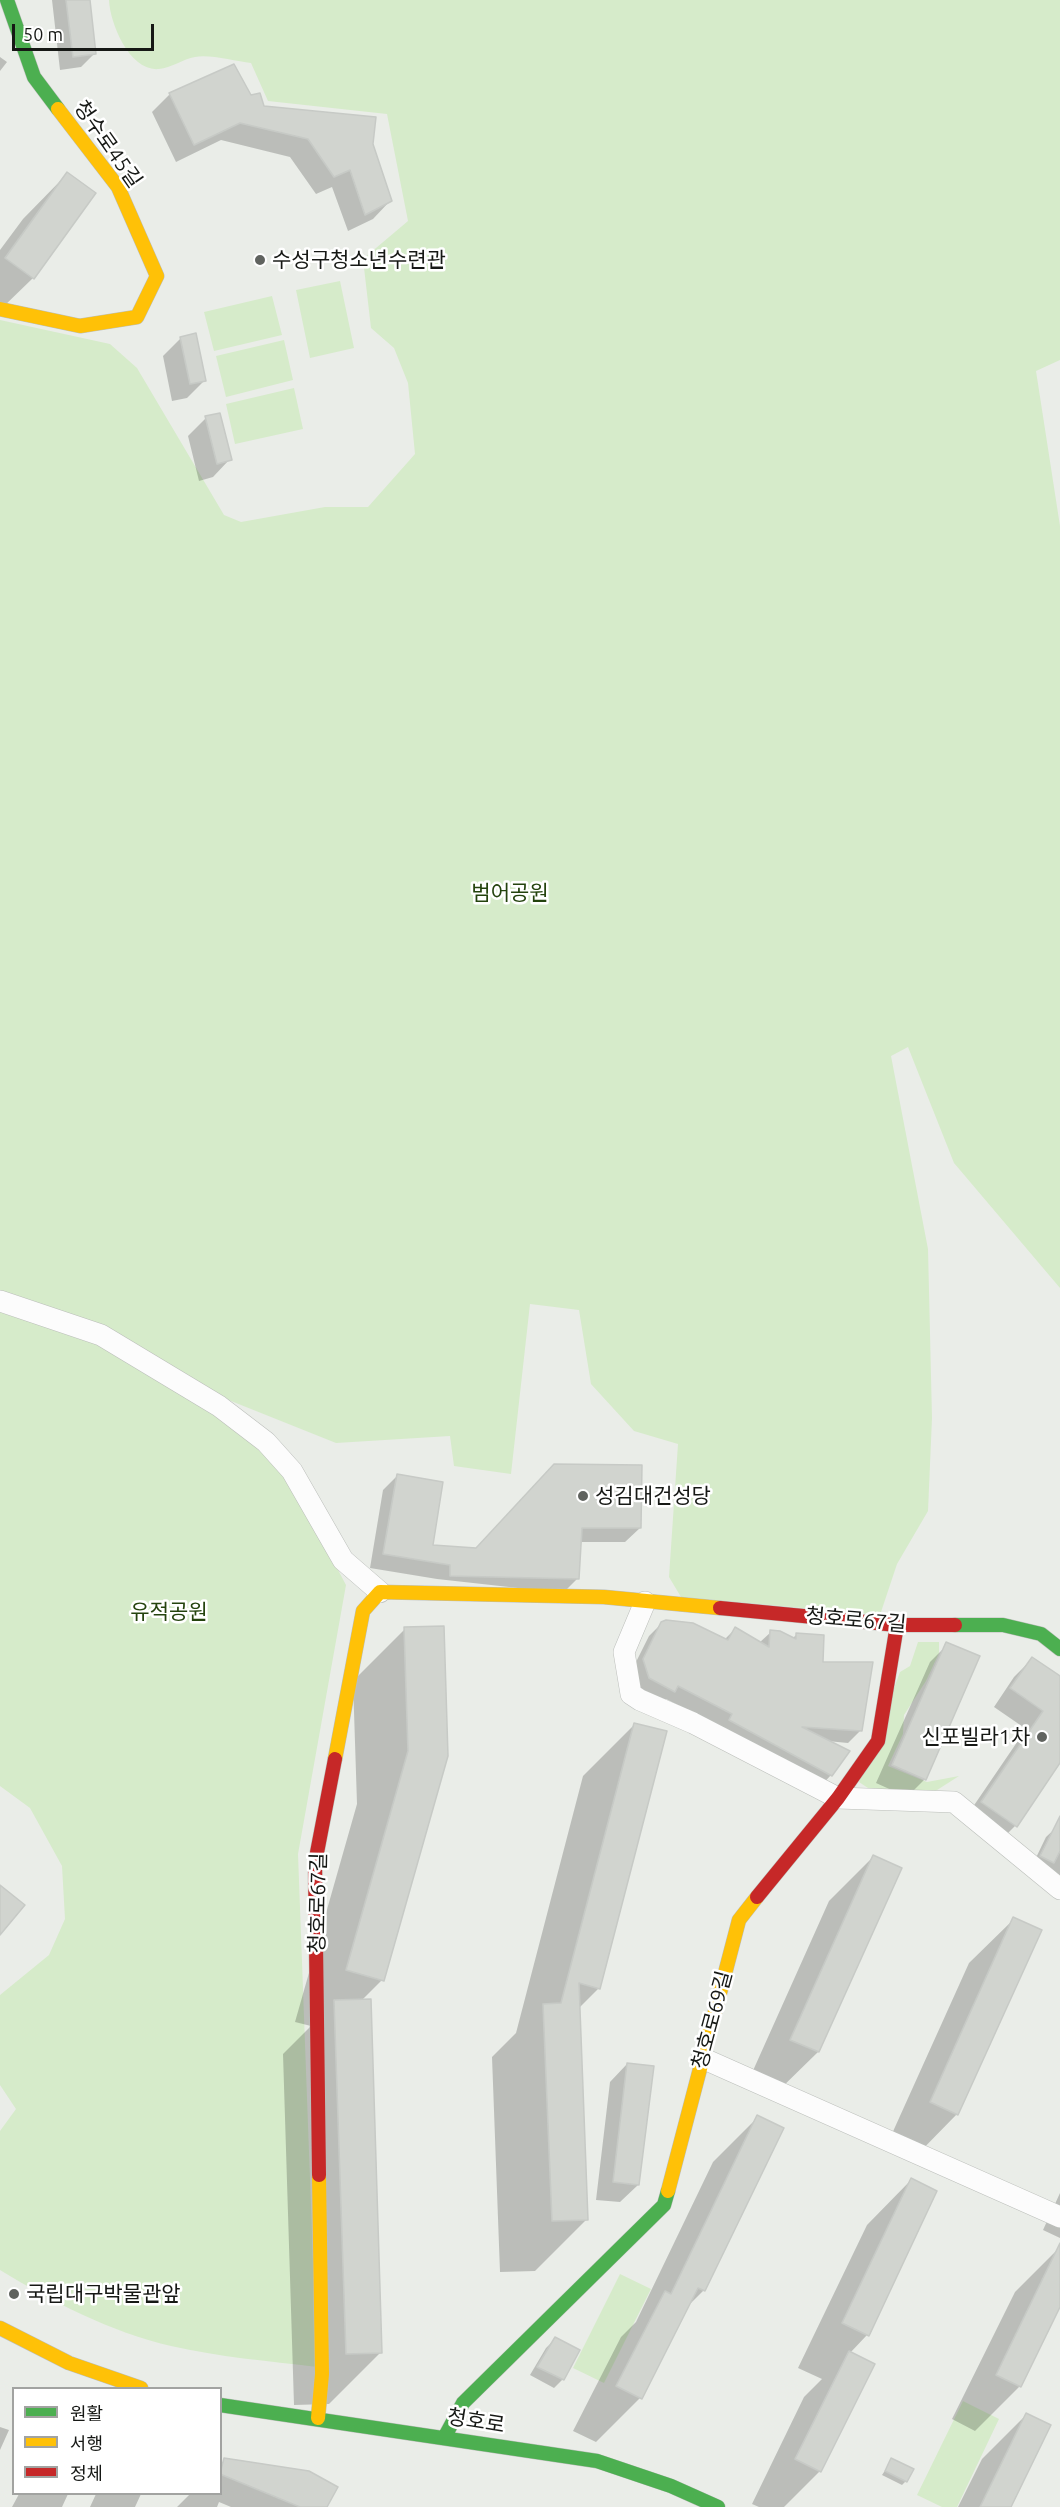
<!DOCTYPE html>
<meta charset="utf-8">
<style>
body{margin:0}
#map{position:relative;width:1060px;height:2507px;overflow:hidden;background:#eaede8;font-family:Ubuntu,"Noto Sans KR",sans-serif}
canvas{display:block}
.legend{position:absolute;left:12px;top:2387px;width:210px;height:108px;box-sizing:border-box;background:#fff;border:2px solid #a2a3a1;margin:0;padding:8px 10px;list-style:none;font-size:18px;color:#161815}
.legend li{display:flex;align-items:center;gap:12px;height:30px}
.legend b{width:30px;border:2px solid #a2a3a1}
.scale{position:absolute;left:12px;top:24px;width:142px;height:27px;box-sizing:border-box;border:3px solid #161815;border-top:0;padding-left:8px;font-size:18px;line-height:21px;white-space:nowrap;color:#161815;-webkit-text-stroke:4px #fff;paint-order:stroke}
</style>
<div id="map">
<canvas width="1060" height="2507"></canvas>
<ul class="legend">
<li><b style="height:8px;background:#4caf50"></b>원활</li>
<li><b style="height:8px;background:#ffc107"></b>서행</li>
<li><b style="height:8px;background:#c62828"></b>정체</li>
</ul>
<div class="scale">50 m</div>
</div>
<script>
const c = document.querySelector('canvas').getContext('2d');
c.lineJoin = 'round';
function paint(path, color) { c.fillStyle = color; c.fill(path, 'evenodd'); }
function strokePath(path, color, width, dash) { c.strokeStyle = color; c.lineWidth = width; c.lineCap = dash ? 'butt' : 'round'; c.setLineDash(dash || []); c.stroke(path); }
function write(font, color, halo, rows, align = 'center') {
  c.font = font + ' Ubuntu,"Noto Sans KR",sans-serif'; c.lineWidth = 5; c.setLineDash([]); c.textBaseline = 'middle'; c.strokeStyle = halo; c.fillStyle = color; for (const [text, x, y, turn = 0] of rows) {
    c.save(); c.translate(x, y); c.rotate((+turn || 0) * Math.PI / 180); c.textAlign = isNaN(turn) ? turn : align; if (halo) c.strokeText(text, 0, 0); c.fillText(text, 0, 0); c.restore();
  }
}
const green = new Path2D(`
 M109,0H1060V360L1036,371L1060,526V1288L954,1163L908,1047L891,1056L928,1249L932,1418L928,1511L897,1564L880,1615L681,1597L669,1577L678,1444L634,1431L591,1384L579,1310L530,1304L511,1474L454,1466L450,1436L336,1443L226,1399L0,1296V320L110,344L137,368L224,515L241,522L325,507H368L415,454L408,383L394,348L371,328L363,259L408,221L387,114L268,101L251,63C235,61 209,54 195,57C183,59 171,68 159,69C130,72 110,24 109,0Z
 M340,281L354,348L310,358L296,290Z
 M272,296L282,335L214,351L204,312Z
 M284,340L293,380L226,397L216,356Z
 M294,388L303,429L235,444L226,404Z
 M0,1311L99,1342L215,1411L288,1476L346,1585L298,1854L317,2367C268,2361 219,2357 171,2346C110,2332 53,2302 0,2270V2131L16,2109L0,2085V1995L49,1955L65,1919L62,1866L30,1808L0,1786Z
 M918,1642H939V1653L926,1681L904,1715L903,1734L888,1766L927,1782L959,1776L934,1792H874L859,1782L900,1672L910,1666Z
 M620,2274L651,2289L604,2383L573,2368Z
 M963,2401L999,2419L957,2507H942L917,2495Z`);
const shadow = new Path2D(`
 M52,0H88L94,54L81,67L60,70Z
 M0,57L7,62L0,71Z
 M170,94L263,107L371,144L390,201L373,219L348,231L332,187L316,194L290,157L221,140L176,162L152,112Z
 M67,174L33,278L0,310V250L23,219Z
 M181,338L204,381L187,398L172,401L163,356Z
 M206,418L230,459L213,477L199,481L188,436Z
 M397,1476L431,1547L475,1549L540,1481L640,1528L625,1542H579L577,1579L563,1593L437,1579L370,1568L383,1490Z
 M662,1623L724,1640L735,1629L759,1643L771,1632L792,1639L797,1634L821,1664L861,1730L848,1743L827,1741L831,1775L819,1788L721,1727L666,1699L661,1703L637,1691L631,1672L649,1636Z
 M405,1629L446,1755L382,1980L361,2001L381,2352L329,2404L294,2405L283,2054L311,2026L295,2022L357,1804L353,1681Z
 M948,1644L925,1779L907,1797L876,1783L930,1662Z
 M1032,1659L1060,1678V1761L1015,1826L998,1843L964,1820L1026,1729L994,1707L1014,1677Z
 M635,1724L599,1988L578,2009L587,2219L535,2271L500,2272L492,2057L516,2033L583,1776Z
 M1060,1824V1886L1032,1866L1046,1837Z
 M874,1856L900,1868L818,2052L773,2096L747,2084L829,1901Z
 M1014,1919L957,2114L913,2159L886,2147L969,1963Z
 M627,2064L638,2185L620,2202L596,2200L610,2082Z
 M758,2117L704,2290L687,2307L640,2398L596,2442L573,2431L621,2337L636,2322L713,2162Z
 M911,2180L935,2192L867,2335L850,2353L820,2471L784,2507H759L752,2504L804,2397L822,2379L798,2368L867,2225Z
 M1060,2193V2238L1043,2230Z
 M1059,2248L1060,2304L1020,2386L975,2431L952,2419L1015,2292Z
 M555,2339L563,2379L554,2388L530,2375L546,2348Z
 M1026,2415L1009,2507H958L982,2459Z
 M0,2427L9,2430L0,2450Z
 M225,2460L325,2507H231L219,2502L217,2507H177L190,2494H220V2464Z
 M892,2460L906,2481L902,2485L882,2475Z
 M19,2494H68L62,2507H12Z
 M96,2494H141L135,2507H90Z`);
const building = new Path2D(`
 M66,0H90L96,54L73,57Z
 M234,64L251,95L260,93L264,106L376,117L373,144L392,201L365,215L350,170L334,177L308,139L240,123L194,145L169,93Z
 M67,172L96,193L34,279L5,258Z
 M196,333L206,381L190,384L180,337Z
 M220,413L232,460L217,464L205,416Z
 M554,1464L642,1465L641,1528H582L579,1579L450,1576V1565L383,1554L397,1474L443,1482L433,1545L476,1548Z
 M666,1620L693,1623L728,1640L735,1627L769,1647L770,1630L780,1631L796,1639V1633L824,1635L823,1662H873L862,1731L802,1727L850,1751L832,1776L729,1720L732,1714L678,1686L675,1692L649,1678L643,1659L661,1622Z
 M444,1626L448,1756L384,1981L346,1970L408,1751L404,1627Z
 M946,1642L980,1656L926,1780L892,1765Z
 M1032,1657L1060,1676V1763L1017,1827L981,1802L1043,1711L1010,1688Z
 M634,1723L667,1731L600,1989L579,1983L588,2220L552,2221L543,2004L561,2003Z
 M1060,1816V1851L1054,1863L1040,1856Z
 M873,1855L902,1868L819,2052L790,2040Z
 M0,1885L25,1905L0,1935Z
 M1013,1917L1042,1930L958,2115L930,2102Z
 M371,1999L382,2353L346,2354L334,2000Z
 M627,2063L654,2066L639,2185L613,2182Z
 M757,2115L784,2128L705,2291L698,2288L642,2399L616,2386L665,2291L671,2294Z
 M911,2178L937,2191L869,2336L842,2323Z
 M1060,2243V2307L1021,2387L996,2375Z
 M555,2337L580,2350L564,2380L537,2367Z
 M849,2351L875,2364L821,2472L795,2459Z
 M1026,2413L1051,2425L1011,2507H980Z
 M224,2458L309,2471L338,2487L327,2507H300L220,2474Z
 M891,2458L914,2469L907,2482L885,2471Z`);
const street = new Path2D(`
 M0,1301L101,1335L219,1406L266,1442L292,1471L343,1560L380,1592
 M645,1602L624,1652L631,1694L640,1700L693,1723L838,1798L954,1802L1060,1889
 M702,2058L1060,2217`);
const fast = new Path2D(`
 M7,0L34,77L58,109
 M955,1625H1003L1041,1634L1060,1649
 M220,2405L597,2461L671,2486L718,2507
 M444,2438L463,2403L664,2205L668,2191`);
const slow = new Path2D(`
 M0,309L80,326L137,317L157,276L118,187L58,109
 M335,1759L363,1611L380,1592L604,1597L720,1608
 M668,2191L739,1920L757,1897
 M0,2328L69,2363L141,2388
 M318,2418L322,2374L319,2175`);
const jam = new Path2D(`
 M720,1608L897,1625H955
 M757,1897L838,1798L878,1741L897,1625
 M319,2175L315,1863L335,1759`);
const markers = [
 [260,260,6,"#60635f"],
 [583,1496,6,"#60635f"],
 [1042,1737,6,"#60635f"],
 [14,2294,6,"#60635f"]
];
const streetNames = [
 ["청수로45길",108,144,55],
 ["청호로67길",856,1620,5],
 ["청호로67길",318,1903,-89],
 ["청호로69길",712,2020,-75],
 ["청호로",476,2421,9]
];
const poiNames = [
 ["수성구청소년수련관",272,260],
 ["성김대건성당",595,1496],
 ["신포빌라1차",1030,1737,"right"],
 ["국립대구박물관앞",26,2294]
];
const parkNames = [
 ["범어공원",510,893],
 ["유적공원",169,1612]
];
paint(green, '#d6ebca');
paint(shadow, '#0003');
paint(building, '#d1d4cf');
strokePath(building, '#c7cac6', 1.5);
strokePath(street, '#bbbeba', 22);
strokePath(fast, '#bbbeba', 15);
strokePath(slow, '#bbbeba', 15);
strokePath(jam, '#bbbeba', 15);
strokePath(street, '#fcfcfc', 21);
strokePath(fast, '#4caf50', 14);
strokePath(slow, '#ffc107', 14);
strokePath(jam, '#c62828', 14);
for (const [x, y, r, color] of markers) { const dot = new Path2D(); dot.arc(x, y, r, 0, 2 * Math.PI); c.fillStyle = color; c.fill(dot); strokePath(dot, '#fff', 2); }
write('21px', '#161815', '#fff', streetNames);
write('21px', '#161815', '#fff', poiNames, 'left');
write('21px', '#24430e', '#fff', parkNames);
</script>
